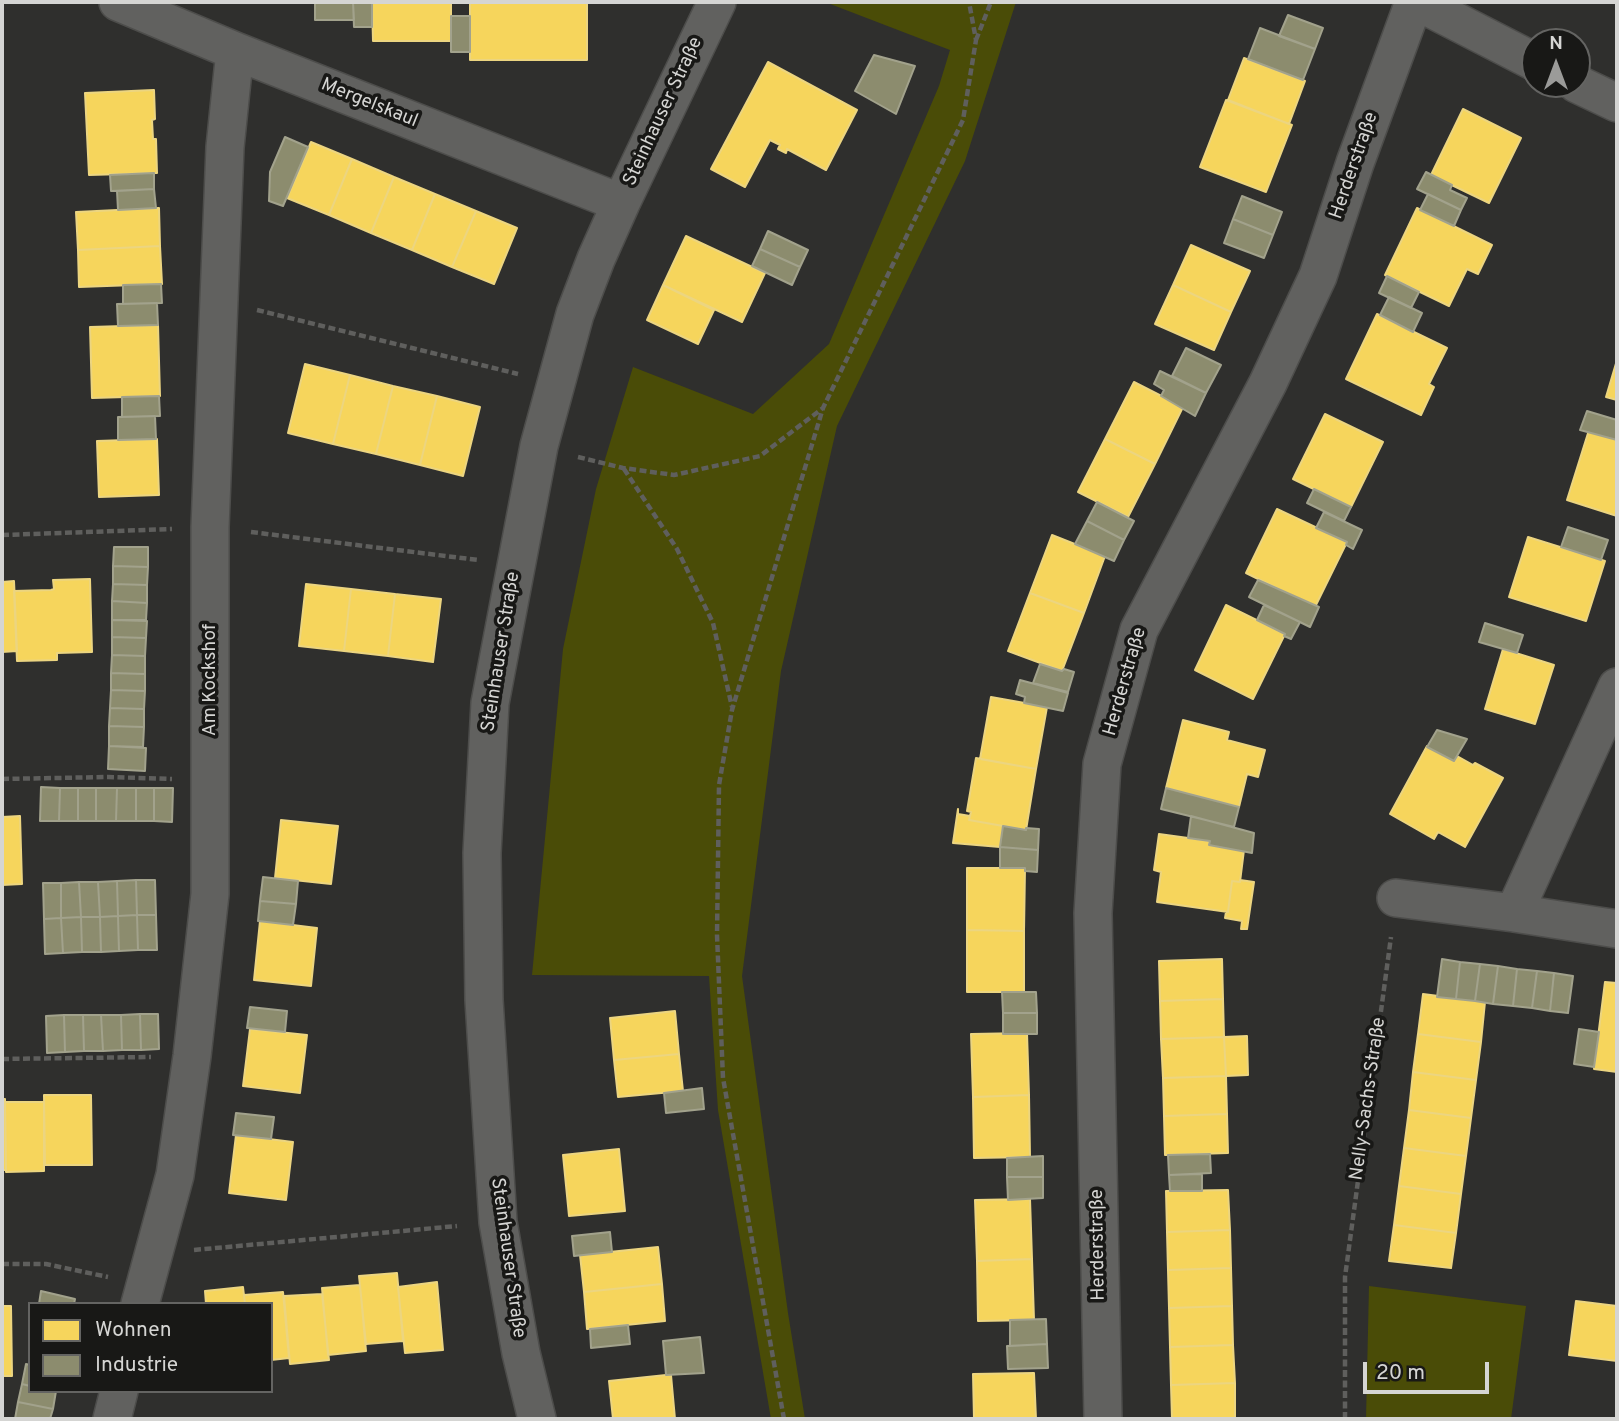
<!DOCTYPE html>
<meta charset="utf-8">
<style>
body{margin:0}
#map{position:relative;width:1619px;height:1421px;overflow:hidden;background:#2f2f2d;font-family:Overpass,sans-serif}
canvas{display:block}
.frame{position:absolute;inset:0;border:4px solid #d5d5d3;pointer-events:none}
.legend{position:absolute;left:28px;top:1302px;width:245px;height:91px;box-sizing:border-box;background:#181816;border:2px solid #646462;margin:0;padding:9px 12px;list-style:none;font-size:21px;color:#d5d5d3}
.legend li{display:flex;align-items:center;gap:14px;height:35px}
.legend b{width:35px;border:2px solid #646462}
.north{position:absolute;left:1521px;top:28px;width:70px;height:70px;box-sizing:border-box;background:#181816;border:2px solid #646462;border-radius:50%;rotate:0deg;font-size:19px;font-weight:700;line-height:28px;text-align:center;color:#d5d5d3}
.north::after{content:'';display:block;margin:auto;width:24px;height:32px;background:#9b9b99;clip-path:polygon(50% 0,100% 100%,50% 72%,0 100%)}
.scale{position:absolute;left:1363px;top:1362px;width:126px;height:32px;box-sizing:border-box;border:4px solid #d5d5d3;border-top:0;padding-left:9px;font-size:21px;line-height:24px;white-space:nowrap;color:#d5d5d3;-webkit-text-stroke:5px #181816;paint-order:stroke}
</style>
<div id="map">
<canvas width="1619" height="1421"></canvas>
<div class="frame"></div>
<ul class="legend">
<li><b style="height:19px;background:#f6d55c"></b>Wohnen</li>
<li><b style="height:19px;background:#8c8c6e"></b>Industrie</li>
</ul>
<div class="north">N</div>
<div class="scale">20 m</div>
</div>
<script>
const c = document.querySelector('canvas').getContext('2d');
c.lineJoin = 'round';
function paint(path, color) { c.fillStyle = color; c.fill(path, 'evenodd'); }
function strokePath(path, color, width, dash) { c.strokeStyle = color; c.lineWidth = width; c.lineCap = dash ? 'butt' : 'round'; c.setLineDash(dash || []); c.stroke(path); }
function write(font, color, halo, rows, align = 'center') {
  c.font = font + ' Overpass,sans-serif'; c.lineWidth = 7; c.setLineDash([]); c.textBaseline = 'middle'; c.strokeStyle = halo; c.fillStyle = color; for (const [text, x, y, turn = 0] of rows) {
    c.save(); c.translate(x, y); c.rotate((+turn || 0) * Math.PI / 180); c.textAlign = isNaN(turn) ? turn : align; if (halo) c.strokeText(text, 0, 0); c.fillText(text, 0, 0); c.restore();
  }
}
const green = new Path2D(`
 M825,2H1016L965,161L837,426L781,671L742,976L788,1313L805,1419H771L718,1110L709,976L532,975L563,649L596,489L633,367L753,414L829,344L939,86L950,50Z
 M1369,1286L1526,1306L1511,1419H1366Z`);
const homes = new Path2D(`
 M372,2H451V41H373Z
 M470,2H587V60H470Z
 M1244,58L1305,81L1289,124L1228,100Z
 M768,62L857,110L826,170L787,149L786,153L778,149L780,145L770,140L745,187L711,169Z
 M154,90L155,119L152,120L153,139H156L157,173L89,175L85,93Z
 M1226,100L1292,125L1266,192L1200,167Z
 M1463,109L1521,138L1489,203L1431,175Z
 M311,142L352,159L329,215L287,198Z
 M352,159L394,177L371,233L329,215Z
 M394,177L435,194L412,250L371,233Z
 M435,194L476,211L452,267L412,250Z
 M159,208L160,246L78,250L76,212Z
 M1417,208L1492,245L1478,274L1467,269L1449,306L1385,275Z
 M476,211L517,228L494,284L452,267Z
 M686,236L765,273L742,322L663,285Z
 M1191,245L1250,271L1231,312L1173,285Z
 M160,246L162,284L79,287L78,250Z
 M663,285L714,310L698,344L647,320Z
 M1173,285L1231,312L1214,350L1155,324Z
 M1377,314L1447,348L1429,384L1434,387L1421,415L1346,379Z
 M158,325L160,396L92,398L90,327Z
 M1617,360V400L1606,397Z
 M305,364L350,375L333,444L288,433Z
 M350,375L393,386L376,454L333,444Z
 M1134,382L1183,407L1155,464L1105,439Z
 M393,386L437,396L420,465L376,454Z
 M437,396L480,407L463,476L420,465Z
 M1325,414L1383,442L1351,507L1293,479Z
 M1589,430L1617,440V516L1567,500Z
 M157,439L159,495L99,497L97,441Z
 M1105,439L1155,464L1128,517L1078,492Z
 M1277,509L1347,542L1315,607L1246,573Z
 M1052,535L1105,556L1084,613L1030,593Z
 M1528,537L1605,561L1586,621L1509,597Z
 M90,579L92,652L57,653V660L17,661L14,591L51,590L54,589L53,580Z
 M14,581L17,651L2,652V582Z
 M306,584L351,589L344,651L299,646Z
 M351,589L395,594L388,656L344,651Z
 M1030,593L1084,613L1062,671L1008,651Z
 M395,594L441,599L433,662L388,656Z
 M1226,605L1285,634L1253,699L1195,670Z
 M1503,649L1554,665L1535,724L1485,709Z
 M991,697L1047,707L1036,769L980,759Z
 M1183,720L1229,732L1227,740L1265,750L1258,777L1247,774L1239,807L1166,788Z
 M1427,746L1454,761L1457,756L1473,765L1475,763L1503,778L1465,847L1438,832L1434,839L1390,814Z
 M976,758L1036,769L1026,830L969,820L971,812L967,811Z
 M958,809V814L970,816L969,820L1003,826L1000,847L953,843Z
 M20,816L22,884L2,885V817Z
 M281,820L338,826L331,884L275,878Z
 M1159,834L1210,841L1209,845L1244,850L1240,882L1232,881L1228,912L1157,902L1161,872L1154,870Z
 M967,868H1025L1024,931L967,930Z
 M1240,880L1254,882L1247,929H1241L1242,921L1225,918L1226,912H1228L1232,881L1240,882Z
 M260,921L317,928L311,986L254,980Z
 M967,930L1024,931V992H967Z
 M1222,959L1223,999L1160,1001L1159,961Z
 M1605,982L1617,983V1072L1594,1069Z
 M1423,994L1485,1002L1481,1042L1418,1034Z
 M1223,999L1224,1037L1161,1039L1160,1001Z
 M675,1011L679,1054L614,1060L610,1018Z
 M250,1029L307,1035L300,1093L243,1086Z
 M1027,1033L1029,1095L973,1097L971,1034Z
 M1418,1034L1481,1042L1476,1080L1413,1072Z
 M1247,1036L1248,1075L1226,1076L1224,1037Z
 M1224,1037L1226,1076L1163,1078L1161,1039Z
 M679,1054L683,1091L618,1097L614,1060Z
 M1413,1072L1476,1080L1471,1118L1409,1110Z
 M1226,1076L1227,1114L1164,1116L1163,1078Z
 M44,1095H91L92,1165H45Z
 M1029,1095L1030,1157L974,1158L973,1097Z
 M2,1099H5V1102L6,1170H2Z
 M5,1102H44V1171L6,1172Z
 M1409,1110L1471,1118L1466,1156L1404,1148Z
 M1227,1114L1228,1153L1165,1155L1164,1116Z
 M236,1135L293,1142L286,1200L229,1193Z
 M1404,1148L1466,1156L1461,1194L1399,1186Z
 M619,1149L625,1211L569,1216L563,1155Z
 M1399,1186L1461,1194L1456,1233L1394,1225Z
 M1228,1190L1230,1230L1167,1232L1166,1191Z
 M1030,1199L1032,1259L977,1261L975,1200Z
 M1394,1225L1456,1233L1451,1268L1389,1261Z
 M1230,1230L1231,1268L1168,1270L1167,1232Z
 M658,1247L662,1284L584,1292L580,1255Z
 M1032,1259L1034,1320L978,1321L977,1261Z
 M1231,1268L1232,1306L1169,1308L1168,1270Z
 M397,1273L403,1341L366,1344L359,1276Z
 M437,1282L443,1350L405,1353L398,1287Z
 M662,1284L665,1321L587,1329L584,1292Z
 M360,1285L366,1351L328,1355L322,1288Z
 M243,1287L245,1304H206L205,1291Z
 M283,1292L289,1358L271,1360V1304H245L244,1295Z
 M322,1294L329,1360L290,1364L284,1296Z
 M1576,1301L1617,1306V1361L1569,1355Z
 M2,1306H11L12,1376H2Z
 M1232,1306L1233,1345L1170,1347L1169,1308Z
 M1233,1345L1235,1383L1171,1385L1170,1347Z
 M1034,1373L1036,1419H974L973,1374Z
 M666,1375H671L675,1419H613L609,1381Z
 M1235,1383V1419H1172L1171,1385Z`);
const industry = new Path2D(`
 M315,2H353L354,20H315Z
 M353,2H372V27H354Z
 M1288,15L1323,28L1315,49L1279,36Z
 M451,16H470V52H451Z
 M1260,28L1315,49L1303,80L1248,59Z
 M874,55L915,66L896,114L855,91Z
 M285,137L308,147L283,206L269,201L270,172Z
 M1426,172L1452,185L1450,190L1467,198L1461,210L1417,189Z
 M154,173V189L111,191L110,175Z
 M154,189L156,208L118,210L117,191Z
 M1428,194L1461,210L1454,226L1420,210Z
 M1242,196L1282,212L1273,235L1233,219Z
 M1233,219L1273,235L1264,258L1224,243Z
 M768,231L808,250L800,267L760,249Z
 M760,249L800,267L792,285L752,266Z
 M1387,276L1419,292L1411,308L1379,293Z
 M161,284L162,303L123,304V285Z
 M1389,297L1422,313L1413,332L1380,315Z
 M157,303L158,325L118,326L117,304Z
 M1186,348L1221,365L1206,393L1172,376Z
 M1160,371L1206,393L1195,416L1161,396L1164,390L1154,384Z
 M159,396L160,416L122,417V397Z
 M1587,411L1617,420V440L1580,430Z
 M155,416L156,439L118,440V417Z
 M1314,489L1351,507L1344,521L1307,503Z
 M1097,502L1134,521L1124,540L1087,521Z
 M1324,512L1362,530L1353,549L1346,545L1347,542L1316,528Z
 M1087,521L1124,540L1114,561L1075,544Z
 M1568,527L1608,540L1601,560L1561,547Z
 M114,547H148V567L113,566Z
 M113,566L148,567L147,585L113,584Z
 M1258,580L1319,607L1310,627L1249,597Z
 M113,584L147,585V603L112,601Z
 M112,601L147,603L146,620H112Z
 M1264,605L1300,622L1291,639L1284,636L1285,634L1257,620Z
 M112,620L147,621L146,638L112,637Z
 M1485,623L1523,635L1517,653L1479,642Z
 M112,637L146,638L145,656L112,655Z
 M112,655L145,656V674L111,673Z
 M1040,664L1062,671L1064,669L1074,672L1068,692L1033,683Z
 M111,673L145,674V691L111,690Z
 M1020,680L1068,693L1063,711L1024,703L1025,697L1016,694Z
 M111,690L145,691L144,709L110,708Z
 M110,708L144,709V727L109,726Z
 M109,726L144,727L143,747L109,746Z
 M1437,730L1467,739L1454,761L1427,747Z
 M109,746L146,748L145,771L108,769Z
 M41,787L60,788L59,821H40Z
 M60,788H78V821H59Z
 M78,788H96V821H78Z
 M96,788H117L116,821H96Z
 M117,788H136V821H116Z
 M136,788H154V821H136Z
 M154,788H173L172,822L154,821Z
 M1166,788L1239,807L1234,827L1161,809Z
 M1191,816L1254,833L1252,853L1209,845L1210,841L1188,838Z
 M1003,826L1026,830V828L1039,829L1038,850L1000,847Z
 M1000,847L1038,850L1037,872L1025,871V868H1000Z
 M263,877L298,881L296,904L260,901Z
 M136,880L137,915L118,916L117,881Z
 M136,880H155L156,915H137Z
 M117,881L118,916L100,917L98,882Z
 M79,882H98L100,917H81Z
 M79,882L81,917L61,918V883Z
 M43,883H61V918L44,919Z
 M260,901L296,904L293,925L258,921Z
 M137,915H156L157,950H138Z
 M137,915L138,950L119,951L118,916Z
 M118,916L119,951L101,952L100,917Z
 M81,917H100L101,952H82Z
 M81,917L82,952L63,953L61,918Z
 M61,918L63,953L45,954L44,919Z
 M1442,959L1460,962L1456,999L1437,997Z
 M1460,962L1480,964L1475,1001L1456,999Z
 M1480,964L1498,966L1493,1004L1475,1001Z
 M1498,966L1517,969L1513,1006L1493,1004Z
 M1517,969L1537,971L1532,1008L1513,1006Z
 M1537,971L1554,973L1550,1011L1532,1008Z
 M1554,973L1573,976L1568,1013L1550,1011Z
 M1002,992H1036L1037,1013H1003Z
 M250,1007L287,1011L285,1032L247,1028Z
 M1003,1013H1037V1034H1003Z
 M140,1014H158L159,1049L141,1050Z
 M140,1014L141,1050H122L121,1015Z
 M64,1015L65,1052L47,1053L46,1016Z
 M64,1015H83L84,1051L65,1052Z
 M83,1015H101L103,1051H84Z
 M101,1015H121L122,1050L103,1051Z
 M1579,1029L1599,1032L1594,1067L1574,1064Z
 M702,1088L704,1109L666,1113L664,1093Z
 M236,1113L274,1117L271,1139L233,1135Z
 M1210,1154L1211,1173L1169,1175L1168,1155Z
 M1043,1156V1177H1007V1158Z
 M1202,1174V1191H1170L1169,1175Z
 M1007,1177H1043V1198L1008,1200Z
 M610,1232L612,1252L574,1256L572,1236Z
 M41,1291L75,1299L74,1304H39Z
 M1046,1319L1047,1344L1010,1346V1320Z
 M628,1325L630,1344L591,1348L590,1329Z
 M700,1337L704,1373L666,1375L663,1341Z
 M1047,1344L1048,1368L1008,1369L1007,1346Z
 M26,1364L30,1365V1386L22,1384Z
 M22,1384L30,1386V1391H56L53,1409L18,1402Z
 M18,1402L53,1409L50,1419H15Z`);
const path = new Path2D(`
 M976,40L991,2
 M257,310L518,374
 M578,457L623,468L674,475L760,456L823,408
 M624,469L677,549L713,623L732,707
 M251,532L478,560
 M2,535L172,529
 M2,779L108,777L172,779
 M2,1059L151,1057
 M194,1250L457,1226
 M2,1264H46L108,1277
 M784,1419L723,1078L717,935L719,785L732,710L823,408L963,120L976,40L969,2
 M1345,1419V1277L1391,937`);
const minor = new Path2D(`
 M118,2L235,51L621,203
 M1418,2L1535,62
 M1577,84L1617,103
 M1617,687L1514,913L1617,929
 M1396,898L1514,913
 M140,1304L175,1175L192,1056L210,894V527L225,147L235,51
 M112,1419L119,1391
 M537,1419L521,1353L498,1222L484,1000L482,853L490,703L539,446L575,314L596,259L621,203L717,2
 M1103,1419L1093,913L1102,764L1139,630L1268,383L1318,276L1355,163L1414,2`);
const streetNames = [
 ["Mergelskaul",369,104,22],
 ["Steinhauser Straße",664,112,-65],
 ["Herderstraße",1355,166,-71],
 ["Steinhauser Straße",502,652,-81],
 ["Am Kockshof",211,680,-90],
 ["Herderstraße",1126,682,-74],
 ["Nelly-Sachs-Straße",1369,1099,-82],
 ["Herderstraße",1099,1245,-91],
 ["Steinhauser Straße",507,1258,82]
];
paint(green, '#4a4c07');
paint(homes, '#f6d55c');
strokePath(homes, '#ecd580', 2);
paint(industry, '#8c8c6e');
strokePath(industry, '#a2a28c', 2);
strokePath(minor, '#4d4d4b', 40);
strokePath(path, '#5f5f5d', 4.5, [7, 3.5]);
strokePath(minor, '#61615f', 37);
write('19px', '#d5d5d3', '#181816', streetNames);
</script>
